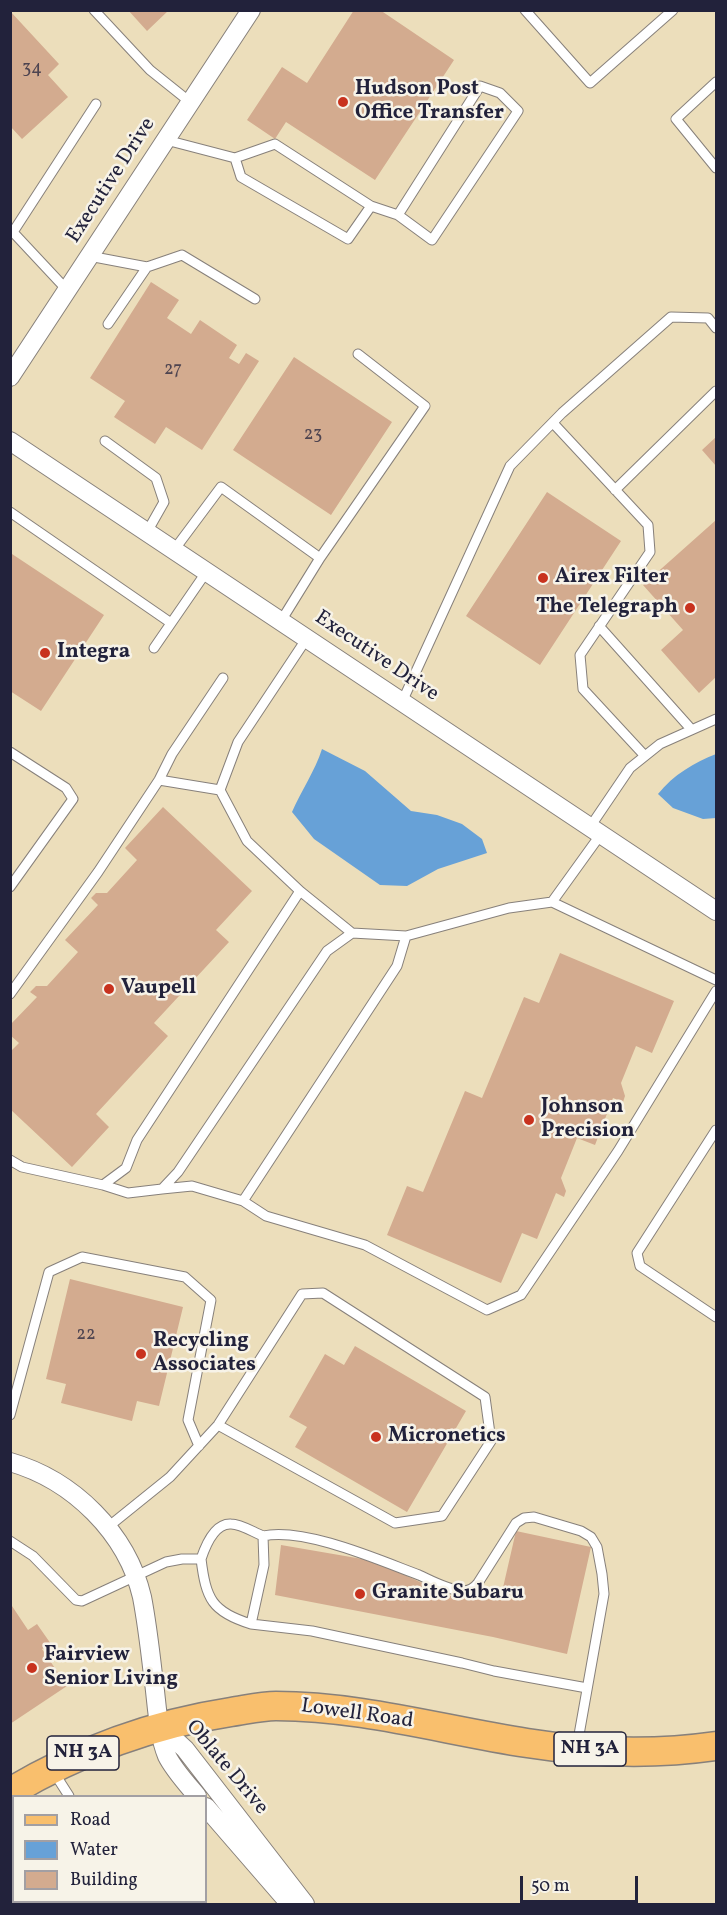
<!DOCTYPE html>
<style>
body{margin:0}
#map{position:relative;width:727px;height:1915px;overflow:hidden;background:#ecdebb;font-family:Vollkorn,serif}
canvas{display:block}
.frame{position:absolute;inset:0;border:12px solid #22223b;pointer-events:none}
.legend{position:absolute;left:12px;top:1795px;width:195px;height:108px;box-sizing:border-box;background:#f7f3e8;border:2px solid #a29fa3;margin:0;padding:8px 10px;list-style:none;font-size:18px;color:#22223b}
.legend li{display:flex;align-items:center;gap:12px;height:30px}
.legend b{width:30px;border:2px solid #a29fa3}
.scale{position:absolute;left:520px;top:1876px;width:118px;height:27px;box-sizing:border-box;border:3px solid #22223b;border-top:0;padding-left:8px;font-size:18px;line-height:21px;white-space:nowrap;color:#22223b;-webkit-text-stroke:4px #f7f3e8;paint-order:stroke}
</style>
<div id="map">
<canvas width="727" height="1915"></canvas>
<div class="frame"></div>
<ul class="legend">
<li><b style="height:8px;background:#f9bf6d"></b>Road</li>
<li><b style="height:16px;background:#67a1d7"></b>Water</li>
<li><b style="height:16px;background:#d3ab8f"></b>Building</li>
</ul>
<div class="scale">50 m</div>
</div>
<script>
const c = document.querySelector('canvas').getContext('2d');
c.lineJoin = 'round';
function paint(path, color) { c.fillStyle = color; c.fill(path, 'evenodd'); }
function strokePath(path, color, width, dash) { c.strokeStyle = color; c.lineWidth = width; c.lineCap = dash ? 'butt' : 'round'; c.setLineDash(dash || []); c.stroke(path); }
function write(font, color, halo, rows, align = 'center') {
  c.font = font + ' Vollkorn,serif'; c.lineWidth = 5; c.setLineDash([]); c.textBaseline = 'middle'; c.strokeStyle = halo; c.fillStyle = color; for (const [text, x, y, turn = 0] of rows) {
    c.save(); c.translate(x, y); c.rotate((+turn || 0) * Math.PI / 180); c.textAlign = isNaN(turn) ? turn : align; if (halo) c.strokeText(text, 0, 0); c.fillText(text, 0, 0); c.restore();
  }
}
const water = new Path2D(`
 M322,749L365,771L411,811L437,815L462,824L482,839L487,853L438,869L407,886L380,885L314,839L292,812C301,791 315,771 322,749Z
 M716,754V818L703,819L673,808L658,794C673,775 695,762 716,754Z`);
const building = new Path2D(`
 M128,10H169L147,31Z
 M354,10H380L454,60L375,180L286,122L275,139L247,120L282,67L307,83Z
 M10,11L59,64L48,75L68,97L22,139L10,126Z
 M151,282L179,300L167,318L191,334L200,320L237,345L229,358L239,364L246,353L259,361L202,450L166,427L155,444L114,417L125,401L90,378Z
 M294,357L392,422L331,515L233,450Z
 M716,437V466L702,450Z
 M547,492L621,541L540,665L466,616Z
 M716,520V677L699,693L661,650L683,630L643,585Z
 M12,554L104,615L41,711L10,691Z
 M163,807L252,891L216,930L229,942L154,1023L168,1036L96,1114L109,1127L72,1167L10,1109V1052L19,1043L10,1035V1025L37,997L30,992L36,986H47L78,952L65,940L98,905L91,898L96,893H107L137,860L125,848Z
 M560,953L674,1001L652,1053L636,1046L621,1083L625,1096L623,1102L613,1098L595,1145L577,1138L561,1178L566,1191L564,1197L556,1193L537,1239L522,1233L501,1283L387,1235L407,1186L423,1192L465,1091L482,1098L524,997L539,1003Z
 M70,1279L183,1307L159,1406L137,1401L132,1421L61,1403L66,1384L46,1379Z
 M355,1346L466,1411L407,1512L295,1447L307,1427L289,1417L325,1354L344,1365Z
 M516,1531L591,1547L567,1654L493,1637L275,1595L281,1545L374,1561L455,1598L502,1592Z
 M10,1603L28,1630L37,1624L51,1644L42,1649L67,1686L10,1724Z
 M14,1865V1902H66L61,1904H10V1866Z`);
const service = new Path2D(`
 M94,10L150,70L190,102
 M525,10L590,83L673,10
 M716,82L676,119L716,168
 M166,140L235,158L275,144L371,206L398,215L480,86L500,93L518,111L432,240L398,215
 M235,158L241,177L348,239L371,206
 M10,229L67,290
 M13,232L96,104
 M89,256L147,267L182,255L255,299
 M108,324L147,267
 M553,423L648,525L650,552L580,655L583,689L645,756
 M105,441L156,478L164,502L147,532
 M615,490L716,391
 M10,512L171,623
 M174,550L221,487L320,558L281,621
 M320,558L425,406L358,354
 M599,626L691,729
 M154,648L207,571
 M402,702L510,466L562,413L671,317L708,318L716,328
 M10,752L66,788L73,799L10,887
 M159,780L220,790
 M590,827L630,768L660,744L716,719
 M300,891L352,933
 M552,902L716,980
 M406,936L397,966L243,1201L266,1216L365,1245L487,1310L521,1295L618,1151L716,991
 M10,994L98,872L159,780L172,754L223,678
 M716,1130L637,1253L640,1266L716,1317
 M10,1160L22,1167L103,1185L126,1168L137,1140L300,891L247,841L220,790L238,742L307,638
 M103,1185L128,1193L162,1189L178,1172L327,951L352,933L406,936L509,908L552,902L601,834
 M162,1189L192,1186L243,1201
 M10,1415L49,1272L82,1257L185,1277L211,1300L188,1420L199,1446
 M108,1527L170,1477L218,1425L302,1294L323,1293L485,1397L491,1441L442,1516L395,1523L218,1425
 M263,1536C304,1527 379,1560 419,1575C432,1581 448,1590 463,1591C470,1591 474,1588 478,1583L516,1523L524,1518L534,1517L581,1531L591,1537L597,1547L602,1574L604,1594L577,1746
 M10,1541L33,1556L76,1600L82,1601L166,1562L182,1559H201C206,1599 212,1612 251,1624L264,1565L263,1536C253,1532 241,1524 231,1524C214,1523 205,1547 201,1559
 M251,1624L312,1631L462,1663L494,1671L587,1688
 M53,1771L69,1796`);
const minor = new Path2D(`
 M10,377L251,10
 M10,441L716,911
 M10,1462C73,1480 127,1533 142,1597C147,1623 150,1649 153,1675C157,1701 157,1731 167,1756C174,1770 187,1784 197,1796
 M160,1726L185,1749L305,1904
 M206,1807L290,1904`);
const primary = new Path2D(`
 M10,1792C79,1751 152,1724 231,1712C245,1710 261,1706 276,1706C360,1706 443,1730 527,1743C590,1753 653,1755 716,1746`);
const markers = [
 [343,102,6,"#c8321e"],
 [543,578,6,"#c8321e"],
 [690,608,6,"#c8321e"],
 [45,653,6,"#c8321e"],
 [109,989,6,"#c8321e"],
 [529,1120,6,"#c8321e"],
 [141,1354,6,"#c8321e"],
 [376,1437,6,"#c8321e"],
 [360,1594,6,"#c8321e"],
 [32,1668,6,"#c8321e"]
];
const numberNames = [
 ["34",32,70],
 ["27",173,371],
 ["23",313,436],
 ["22",86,1336]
];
const shields = [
 [590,1749,72],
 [83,1753,72]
];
const shieldNames = [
 ["NH 3A",590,1749],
 ["NH 3A",83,1753]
];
const poiNames = [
 ["Hudson Post",355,90],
 ["Office Transfer",355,114],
 ["Airex Filter",555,578],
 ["The Telegraph",678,608,"right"],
 ["Integra",57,653],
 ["Vaupell",121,989],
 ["Johnson",541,1108],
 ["Precision",541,1132],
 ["Recycling",153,1342],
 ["Associates",153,1366],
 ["Micronetics",388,1437],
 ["Granite Subaru",372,1594],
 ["Fairview",44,1656],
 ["Senior Living",44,1680]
];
const streetNames = [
 ["Executive Drive",112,181,-57],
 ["Executive Drive",376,657,34],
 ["Lowell Road",357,1715,8],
 ["Oblate Drive",226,1768,50]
];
paint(water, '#67a1d7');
paint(building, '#d3ab8f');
strokePath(service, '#87807b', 11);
strokePath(minor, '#87807b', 20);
strokePath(primary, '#87807b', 31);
strokePath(service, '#fff', 9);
strokePath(minor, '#fff', 18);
strokePath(primary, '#f9bf6d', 28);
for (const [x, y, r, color] of markers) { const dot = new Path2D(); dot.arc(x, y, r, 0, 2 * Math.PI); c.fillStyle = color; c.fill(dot); strokePath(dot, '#f7f3e8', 2); }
write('18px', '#4e4450', null, numberNames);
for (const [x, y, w] of shields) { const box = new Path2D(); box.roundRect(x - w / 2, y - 17, w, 34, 4.5); c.fillStyle = '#f7f3e8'; c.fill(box); strokePath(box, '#22223b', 1.5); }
write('bold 20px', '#22223b', null, shieldNames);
write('bold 21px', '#22223b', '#f7f3e8', poiNames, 'left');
write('21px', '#22223b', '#f7f3e8', streetNames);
</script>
